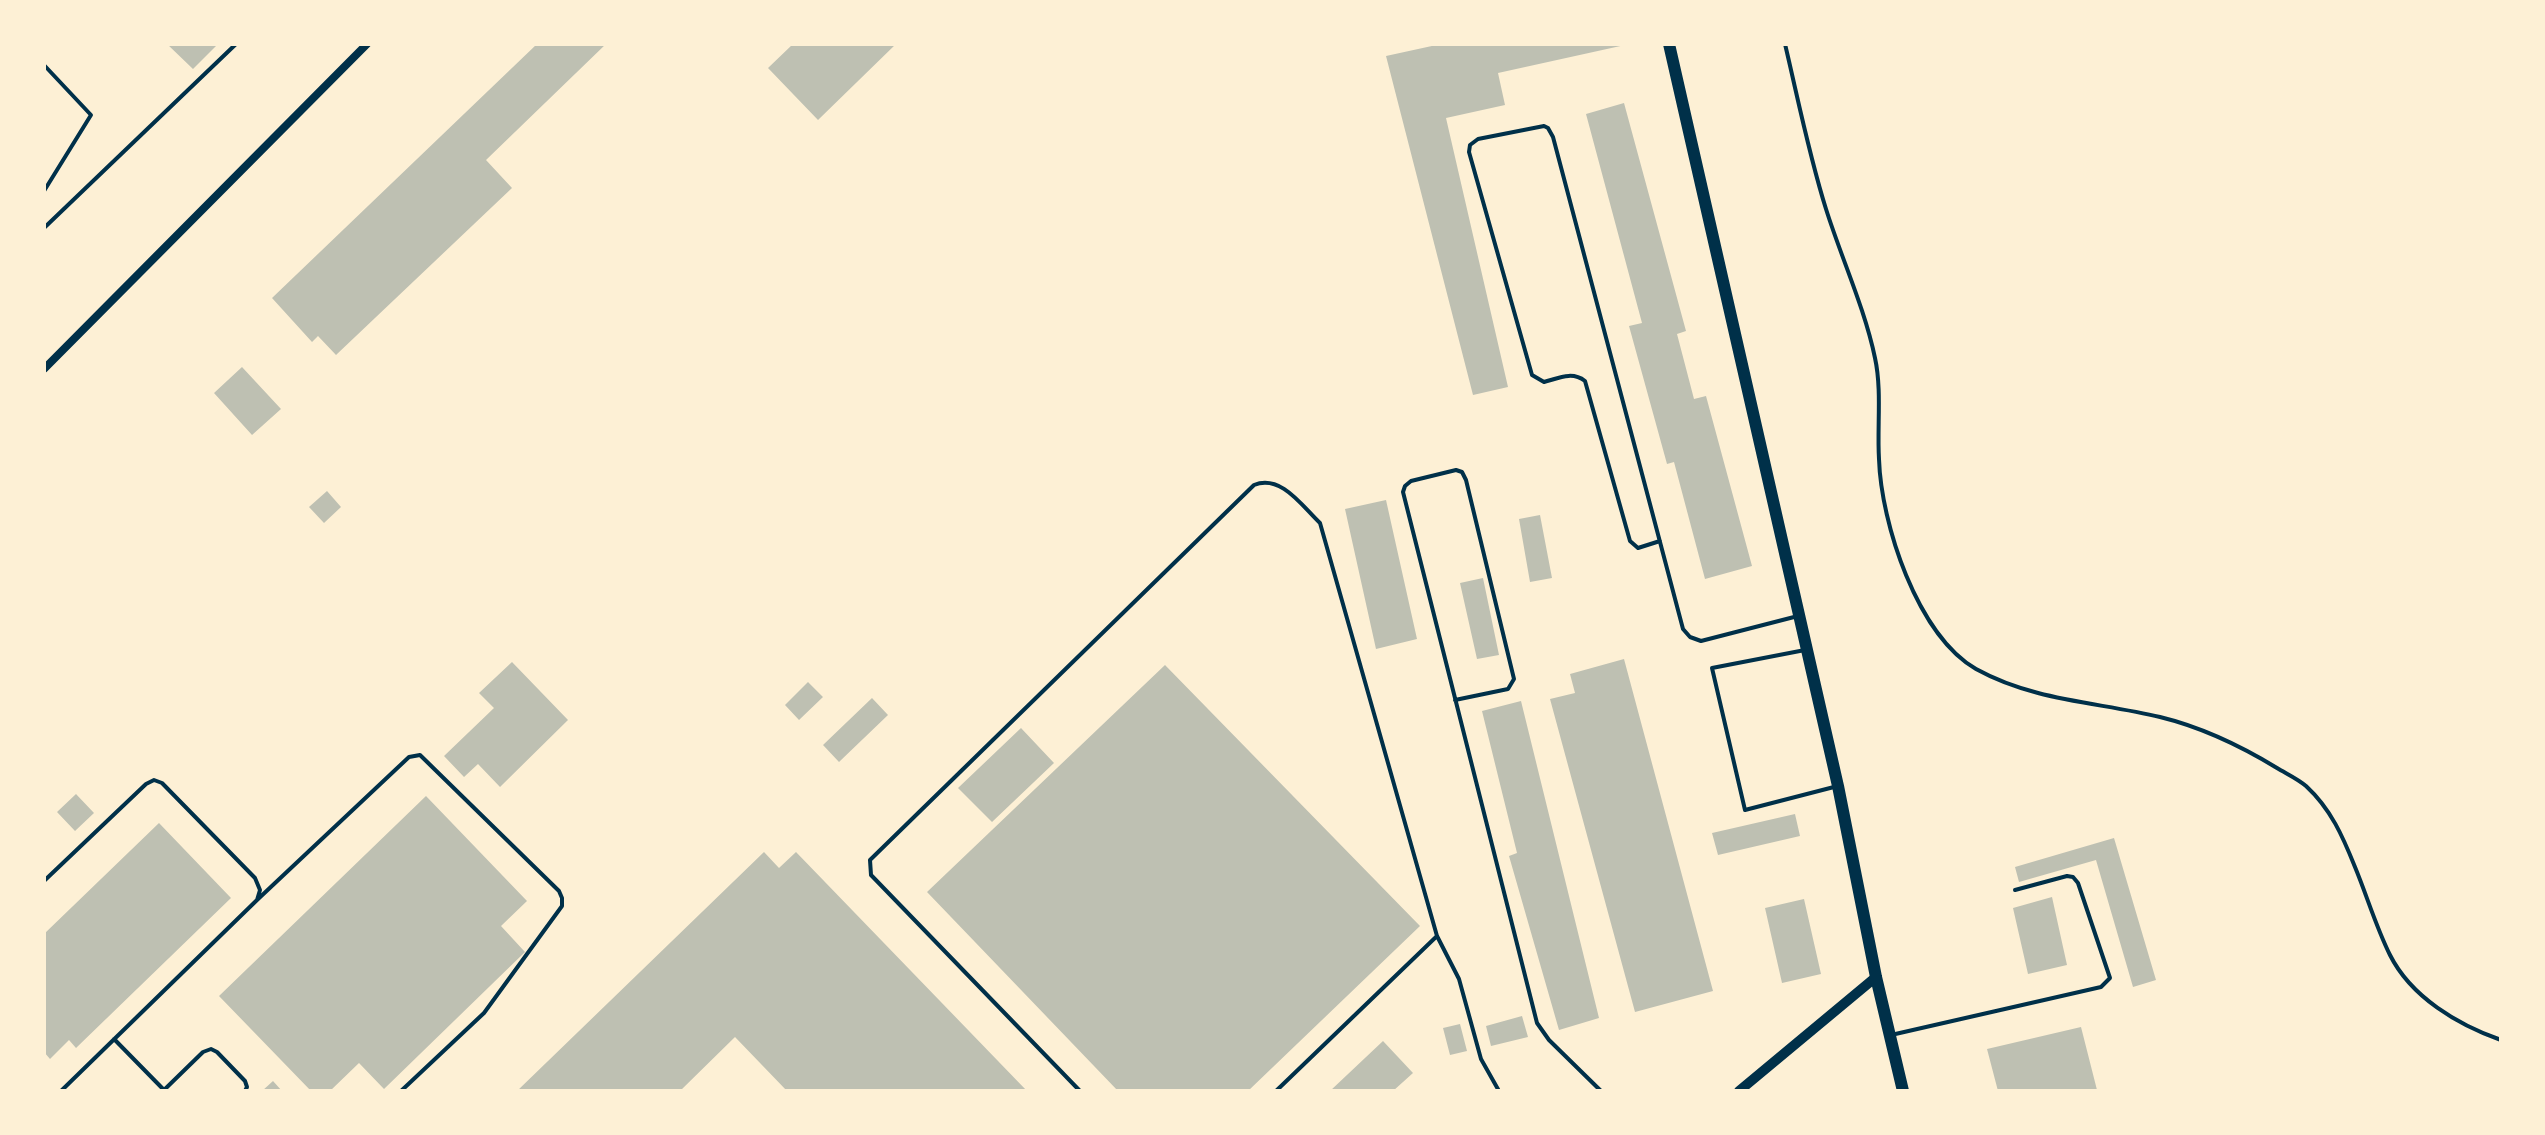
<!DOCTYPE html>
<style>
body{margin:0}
#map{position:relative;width:2545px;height:1135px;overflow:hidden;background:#fdf0d5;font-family:Literata,serif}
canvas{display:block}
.frame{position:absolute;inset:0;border:46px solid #fdf0d5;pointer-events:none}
</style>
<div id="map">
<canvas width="2545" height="1135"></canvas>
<div class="frame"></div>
</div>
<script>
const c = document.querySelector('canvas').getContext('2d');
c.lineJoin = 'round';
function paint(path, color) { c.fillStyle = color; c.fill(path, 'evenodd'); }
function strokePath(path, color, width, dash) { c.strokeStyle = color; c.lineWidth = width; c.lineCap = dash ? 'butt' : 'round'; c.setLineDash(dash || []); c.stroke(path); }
const building = new Path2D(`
 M167,44H218L193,69Z
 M537,44H606L486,160L512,188L336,355L318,336L312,342L272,298Z
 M793,44H896L818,120L768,68Z
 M1441,44L1625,45L1498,73L1505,105L1446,118L1508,387L1473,395L1386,56Z
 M1624,103L1686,331L1677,334L1694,399L1706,396L1752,566L1705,579L1674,462L1667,464L1629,326L1642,323L1586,114Z
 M242,367L281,409L252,435L214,393Z
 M327,491L341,507L324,523L309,507Z
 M1386,500L1417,639L1376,649L1345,509Z
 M1540,515L1552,578L1530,582L1519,519Z
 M1483,578L1499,655L1477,659L1460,583Z
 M1624,659L1713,991L1635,1012L1550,699L1575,693L1570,674Z
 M512,662L568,720L500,787L478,764L464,777L444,756L494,708L479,693Z
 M1165,665L1420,926L1248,1091H1118L927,892Z
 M808,682L823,697L799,720L785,705Z
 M872,698L888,715L839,762L823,745Z
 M1521,701L1599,1018L1559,1030L1509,856L1517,853L1482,711Z
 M1021,728L1054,763L992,822L958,788Z
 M76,794L94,813L75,831L57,812Z
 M426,796L527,901L501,926L525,952L384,1089L359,1063L330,1091H311L219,996Z
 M1795,814L1800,836L1718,855L1712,833Z
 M159,823L231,898L76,1048L69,1040L50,1059L44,1052V934Z
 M2114,838L2156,980L2133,987L2096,860L2019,882L2015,867Z
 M764,852L779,868L796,852L1027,1091H787L735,1037L680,1091H517Z
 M2052,897L2067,965L2028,974L2013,908Z
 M1804,899L1821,974L1782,983L1765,908Z
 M1522,1016L1528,1037L1491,1046L1486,1026Z
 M1460,1024L1467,1051L1450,1055L1443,1028Z
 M2081,1027L2097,1090L1998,1091L1987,1049Z
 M1383,1041L1413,1073L1393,1091H1330Z
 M273,1081L282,1091H262Z`);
const path = new Path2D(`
 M44,65L91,115L44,191`);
const service = new Path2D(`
 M1785,44C1798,99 1809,155 1826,209C1841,257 1865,309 1875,358C1882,390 1877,426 1879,459C1881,523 1917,635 1976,669C2034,701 2097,702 2160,717C2201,727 2241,746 2277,768C2287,774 2298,779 2306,786C2331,809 2343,837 2355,867C2367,896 2376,927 2390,955C2411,997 2458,1025 2501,1040
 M44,228L236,44
 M1660,541L1638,548L1630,541L1585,381C1572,371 1559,378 1544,382L1532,375L1469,152L1470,145L1478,139L1544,126L1548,128L1553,137L1683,629L1690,637L1701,641L1798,616
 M1805,650L1712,668L1745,810L1834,787
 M1455,700L1508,689L1514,679L1466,480L1462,472L1456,470L1411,481L1405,486L1403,492L1537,1023L1549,1040L1601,1091
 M44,881L146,784L154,780L162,783L255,878L260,890L257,900L61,1091
 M257,900L409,757L420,755L559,891L562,898V906L484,1013L401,1091
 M1891,1035L2101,987L2110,978L2078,883L2073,877L2067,876L2015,890
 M114,1039L164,1090
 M163,1091L203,1052L211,1049L217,1052L245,1081L247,1087L245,1091
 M1080,1091L871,875L870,860L1254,485C1281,474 1302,506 1320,523L1437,936L1459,979L1481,1059L1499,1091
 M1276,1091L1437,936`);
const minor = new Path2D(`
 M44,369L367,44`);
const tertiary = new Path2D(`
 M1739,1091L1876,977`);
const secondary = new Path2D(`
 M1669,44L1838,786L1876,977L1903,1091`);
paint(building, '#bec0b2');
strokePath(path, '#003049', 4);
strokePath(service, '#003049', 4);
strokePath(minor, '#003049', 8);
strokePath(tertiary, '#003049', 10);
strokePath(secondary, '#003049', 12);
</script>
